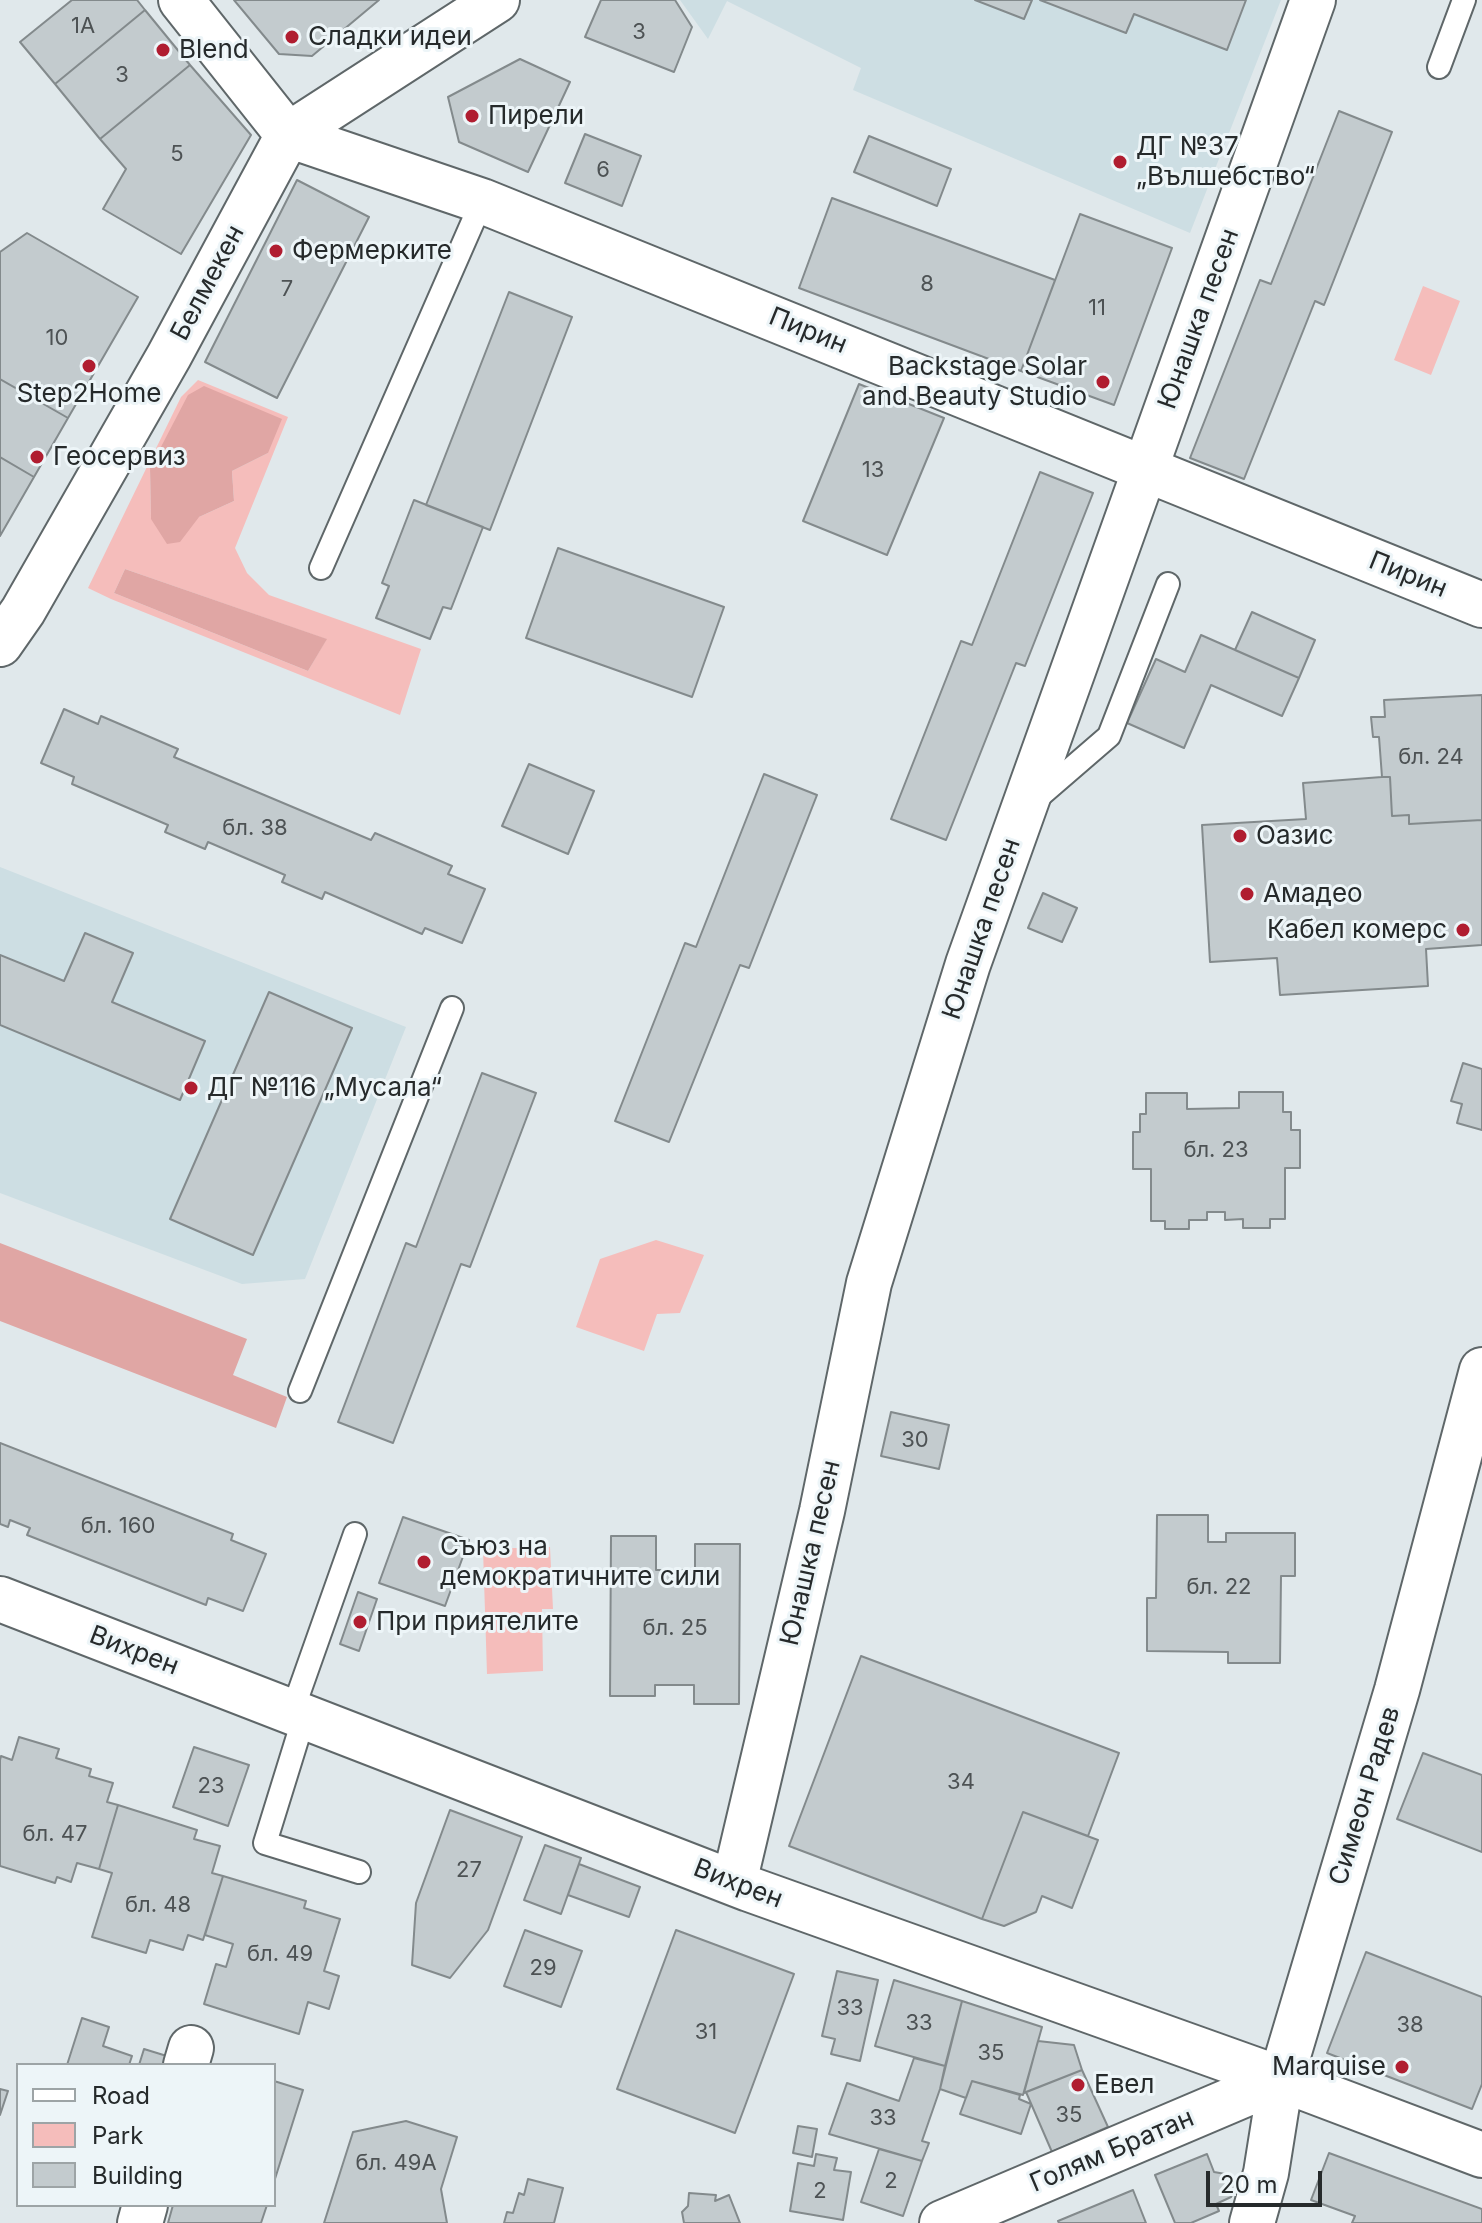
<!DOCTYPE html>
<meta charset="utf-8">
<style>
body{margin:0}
#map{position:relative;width:1482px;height:2223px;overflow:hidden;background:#e0e8eb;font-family:Inter,sans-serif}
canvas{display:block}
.legend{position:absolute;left:16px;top:2063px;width:260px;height:144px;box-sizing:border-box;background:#edf5f8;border:2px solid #9da4a6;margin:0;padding:10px 14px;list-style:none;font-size:24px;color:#262a2b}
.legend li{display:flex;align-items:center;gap:16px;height:40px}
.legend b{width:40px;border:2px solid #9da4a6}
.scale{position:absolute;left:1206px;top:2171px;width:116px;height:36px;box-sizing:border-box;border:4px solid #262a2b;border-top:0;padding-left:10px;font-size:24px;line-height:28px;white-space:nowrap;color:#262a2b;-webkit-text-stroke:6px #edf5f8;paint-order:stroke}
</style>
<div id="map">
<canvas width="1482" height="2223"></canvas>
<ul class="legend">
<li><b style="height:10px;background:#fff"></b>Road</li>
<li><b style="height:22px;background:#f5bdbb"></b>Park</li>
<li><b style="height:22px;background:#c3cbce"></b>Building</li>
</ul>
<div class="scale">20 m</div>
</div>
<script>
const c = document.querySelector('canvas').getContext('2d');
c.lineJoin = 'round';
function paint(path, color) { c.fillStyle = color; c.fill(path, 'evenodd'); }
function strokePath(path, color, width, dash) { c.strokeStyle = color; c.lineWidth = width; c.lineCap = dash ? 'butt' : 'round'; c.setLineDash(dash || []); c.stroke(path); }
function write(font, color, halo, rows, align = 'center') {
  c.font = font + ' Inter,sans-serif'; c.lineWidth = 6; c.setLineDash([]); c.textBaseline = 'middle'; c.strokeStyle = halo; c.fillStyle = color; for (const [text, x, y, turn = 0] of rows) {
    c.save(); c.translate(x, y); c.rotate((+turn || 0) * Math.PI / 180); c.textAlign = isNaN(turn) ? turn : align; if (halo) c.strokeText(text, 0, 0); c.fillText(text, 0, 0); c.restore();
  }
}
const built = new Path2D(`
 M680,0H1281L1190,233L853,90L861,68L727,1L708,39Z
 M0,867L406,1027L305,1279L242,1284L0,1193Z`);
const green = new Path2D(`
 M1423,286L1460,301L1431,375L1394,360Z
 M198,380L288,417L235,548L247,573L269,595L421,649L400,715L111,599L88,588L181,397ZM268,453L232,471L234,501L199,517L151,519L150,468ZM125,569L326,639V640L308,671L114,593Z
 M656,1240L704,1255L680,1313L657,1314L644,1351L576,1327L600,1259Z
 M550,1547L553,1609H542L543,1671L487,1674L483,1549Z`);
const forest = new Path2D(`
 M204,386L282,419L268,453L232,471L234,501L199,517L180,542L167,544L151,519L150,468L188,395Z
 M125,569L327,639L308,671L114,593Z
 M0,1243L247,1339L233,1375L287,1397L276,1428L0,1321Z`);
const building = new Path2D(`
 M72,0H137L145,10L55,84L20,42Z
 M234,0H379L312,56L279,54Z
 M675,0L692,27L674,72L585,37L601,0Z
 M975,0H1032L1024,19Z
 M1040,0H1246L1227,50L1134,14L1126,33Z
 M145,10L190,65L100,139L55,84Z
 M520,59L570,82L528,172L459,142L448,97Z
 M190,65L251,135L181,254L103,209L126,169L100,139Z
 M1339,111L1392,132L1324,305L1315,301L1244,479L1190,458L1260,280L1271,284Z
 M585,134L641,156L622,206L565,183Z
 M869,136L951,169L937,206L854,172Z
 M297,180L369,217L277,398L205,362Z
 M832,198L1055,280L1021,371L799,288Z
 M1080,214L1172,248L1114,405L1021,371Z
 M27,233L138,297L68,418L0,379V252Z
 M509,292L572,317L490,530L426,505Z
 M0,379L68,418L34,477L0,457Z
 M859,384L944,418L887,555L803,521Z
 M0,457L34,477L0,536Z
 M1040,472L1093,493L1025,666L1016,663L946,840L891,819L961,641L972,645Z
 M414,500L483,527L451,609L443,607L430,639L376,618L389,586L382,583Z
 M558,548L724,607L692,697L526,638Z
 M1252,612L1315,640L1299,678L1235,650Z
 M1201,635L1299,678L1282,716L1211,685L1184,748L1127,723L1156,659L1185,672Z
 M1482,695V820L1409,824V815L1392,816L1390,777H1382L1379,737H1373L1371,717H1385L1384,700Z
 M64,709L98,724L101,716L178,749L174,757L371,840L375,833L452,866L448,874L485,889L462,943L425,928L422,934L325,892L322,899L282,882L285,875L208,842L205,849L165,832L168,825L72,784L74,777L41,763Z
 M529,764L594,791L568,854L502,826Z
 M764,774L817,795L749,968L740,965L669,1142L615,1121L685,943L696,947Z
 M1382,777H1390L1392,816L1409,815V824L1482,820V945L1426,949L1428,986L1280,995L1277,958L1210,962L1202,825L1306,819L1303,783Z
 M1043,893L1077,908L1062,942L1028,928Z
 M85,933L133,953L112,1002L205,1041L180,1100L0,1025V955L64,981Z
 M269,992L352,1028L253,1255L170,1219Z
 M1463,1063L1482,1069V1130L1457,1123L1462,1104L1451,1101Z
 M482,1073L536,1093L470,1267L461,1264L393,1443L338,1422L406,1243L416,1247Z
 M1239,1092H1283V1112H1291V1130H1300V1168H1285V1219H1270V1228H1243V1219L1225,1220V1212H1207V1220H1189V1229H1165V1221H1151V1169H1133V1132H1140V1114H1146V1093H1187V1109L1239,1108Z
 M891,1412L949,1425L939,1469L881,1456Z
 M0,1443L233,1534L231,1540L266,1554L243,1611L208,1598L206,1605L27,1535L30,1528L10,1520L8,1527L0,1524Z
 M1157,1515H1208V1542H1226V1533H1295V1576H1281L1280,1663H1228V1652L1147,1651V1598H1156Z
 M403,1517L469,1540L445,1606L379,1583Z
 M611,1536H656V1570H695V1544H740L739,1704H694V1685H655V1696H610Z
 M358,1592L377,1599L359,1651L340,1644Z
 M861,1656L1119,1753L1088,1836L1023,1812L982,1919L789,1846Z
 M19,1737L59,1749L56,1758L91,1769L89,1776L113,1783L107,1802L118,1805L99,1869L77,1863L71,1882L57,1877L55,1883L0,1866V1760L1,1756L12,1760Z
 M194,1747L249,1765L228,1826L173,1807Z
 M1423,1753L1482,1775V1852L1397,1819Z
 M118,1805L197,1830L194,1839L220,1846L212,1873L223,1876L203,1940L188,1935L183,1950L150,1940L146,1953L92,1937L112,1873L99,1869Z
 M450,1810L522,1837L488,1930L450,1978L412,1965L416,1903Z
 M1023,1812L1098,1840L1072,1908L1042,1896L1036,1912L1004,1926L982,1919Z
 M545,1845L581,1858L561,1914L524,1900Z
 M579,1864L640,1887L629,1917L568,1895Z
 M223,1876L306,1901L304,1908L340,1919L324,1971L339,1976L329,2009L308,2002L299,2034L204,2004L216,1964L226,1967L233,1944L205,1935Z
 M525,1930L582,1951L561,2007L504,1986Z
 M676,1930L794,1974L735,2133L617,2089Z
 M1366,1952L1482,1997V2084L1472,2109L1327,2053Z
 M837,1971L878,1980L860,2061L831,2054L835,2039L822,2036Z
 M894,1980L962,2001L945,2066L875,2046Z
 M962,2001L1042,2027L1023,2095L972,2081L966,2098L940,2089Z
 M82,2018L109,2027L103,2046L132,2056L129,2065H67Z
 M1038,2041L1074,2045L1082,2070L1024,2093Z
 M144,2049L170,2057L167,2065H139Z
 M914,2058L945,2066L940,2089L922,2141L929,2143L922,2161L829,2134L847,2083L899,2101Z
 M1082,2070L1108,2127L1052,2152L1026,2092Z
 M274,2081L303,2090L274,2182Z
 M972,2081L1020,2095L1019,2099L1031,2104L1021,2134L960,2114Z
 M0,2089L8,2091L0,2115Z
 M406,2121L457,2137L441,2189L447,2223H324L353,2132Z
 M798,2126L817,2129L812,2157L793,2153Z
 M879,2149L922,2161L903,2216L861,2202Z
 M1329,2153L1482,2209V2223H1352L1355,2216L1311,2200Z
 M816,2154L837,2158L834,2170L851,2172L843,2220L790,2211L798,2163L814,2166Z
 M1207,2154L1214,2172L1231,2175L1235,2186L1234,2191L1231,2197L1216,2204L1219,2211L1191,2223H1175L1155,2175Z
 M528,2179L563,2188L554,2223H504L507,2212L513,2213L519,2193L524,2195Z
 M1133,2190L1146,2223H1059L1058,2221Z
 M689,2193L716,2195L715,2201L729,2195L740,2223H684L682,2212L688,2206Z
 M173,2205H267L261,2223H168Z`);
const service = new Path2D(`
 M1439,67L1464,0
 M321,568L482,201
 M1036,799L1109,736L1168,584
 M300,1391L452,1008
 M292,1712L355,1534
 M304,1717L265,1843L359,1872`);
const minor = new Path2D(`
 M181,0L288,135L482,201L1482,605
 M0,644L23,611L169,356L288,135L497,0
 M0,1599L749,1889L1281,2079L1482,2155
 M734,1883L822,1511L869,1283L968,964L1313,0
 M186,2065L191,2048
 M140,2223L145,2205
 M942,2223L1281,2079
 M1252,2223L1266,2173L1281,2079L1397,1690L1482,1370`);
const markers = [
 [292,37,8,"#b01d30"],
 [163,50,8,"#b01d30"],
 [472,116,8,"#b01d30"],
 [1120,162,8,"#b01d30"],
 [276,251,8,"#b01d30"],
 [89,366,8,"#b01d30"],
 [1103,382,8,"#b01d30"],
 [37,457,8,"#b01d30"],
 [1240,836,8,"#b01d30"],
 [1247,894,8,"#b01d30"],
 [1463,930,8,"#b01d30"],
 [191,1088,8,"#b01d30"],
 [424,1562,8,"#b01d30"],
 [360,1622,8,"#b01d30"],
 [1402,2067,8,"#b01d30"],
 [1078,2085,8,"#b01d30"]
];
const numberNames = [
 ["1А",83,26],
 ["3",639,32],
 ["3",122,75],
 ["5",177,154],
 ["6",603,170],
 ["8",927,284],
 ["7",287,289],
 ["11",1097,308],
 ["10",57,338],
 ["13",873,470],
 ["бл. 24",1431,757],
 ["бл. 38",255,828],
 ["бл. 23",1216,1150],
 ["30",915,1440],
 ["бл. 160",118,1526],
 ["бл. 22",1219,1587],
 ["бл. 25",675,1628],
 ["34",961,1782],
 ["23",211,1786],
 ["бл. 47",55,1834],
 ["27",469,1870],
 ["бл. 48",158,1905],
 ["бл. 49",280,1954],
 ["29",543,1968],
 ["33",850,2008],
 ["33",919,2023],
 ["38",1410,2025],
 ["31",706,2032],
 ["35",991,2053],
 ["35",1069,2115],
 ["33",883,2118],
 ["бл. 49А",396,2163],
 ["2",891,2181],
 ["2",820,2191]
];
const poiNames = [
 ["Сладки идеи",308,37],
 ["Blend",179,50],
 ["Пирели",488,116],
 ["ДГ №37",1136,147],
 ["„Вълшебство“",1136,177],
 ["Фермерките",292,251],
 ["Backstage Solar",1087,367,"right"],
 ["and Beauty Studio",1087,397,"right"],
 ["Step2Home",89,394,"center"],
 ["Геосервиз",53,457],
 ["Оазис",1256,836],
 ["Амадео",1263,894],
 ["Кабел комерс",1447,930,"right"],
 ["ДГ №116 „Мусала“",207,1088],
 ["Съюз на",440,1547],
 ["демократичните сили",440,1577],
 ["При приятелите",376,1622],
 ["Marquise",1386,2067,"right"],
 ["Евел",1094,2085]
];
const streetNames = [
 ["Белмекен",208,283,-62],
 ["Юнашка песен",1199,319,-70],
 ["Пирин",808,331,22],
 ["Пирин",1408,575,22],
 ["Юнашка песен",982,929,-71],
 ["Юнашка песен",811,1553,-77],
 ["Вихрен",134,1651,21],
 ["Симеон Радев",1365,1796,-73],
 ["Вихрен",738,1884,21],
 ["Голям Братан",1112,2151,-23]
];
paint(built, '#cddee3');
paint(green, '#f5bdbb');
paint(forest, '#e0a6a4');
paint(building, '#c3cbce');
strokePath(building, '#838a8c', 2);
strokePath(service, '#5f6769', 26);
strokePath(minor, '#5f6769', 48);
strokePath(service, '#fff', 22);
strokePath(minor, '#fff', 44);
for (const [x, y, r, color] of markers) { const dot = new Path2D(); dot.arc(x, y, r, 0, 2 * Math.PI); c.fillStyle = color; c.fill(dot); strokePath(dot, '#edf5f8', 3); }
write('22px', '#4d5254', null, numberNames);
write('26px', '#262a2b', '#edf5f8', poiNames, 'left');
write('26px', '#262a2b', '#edf5f8', streetNames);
</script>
